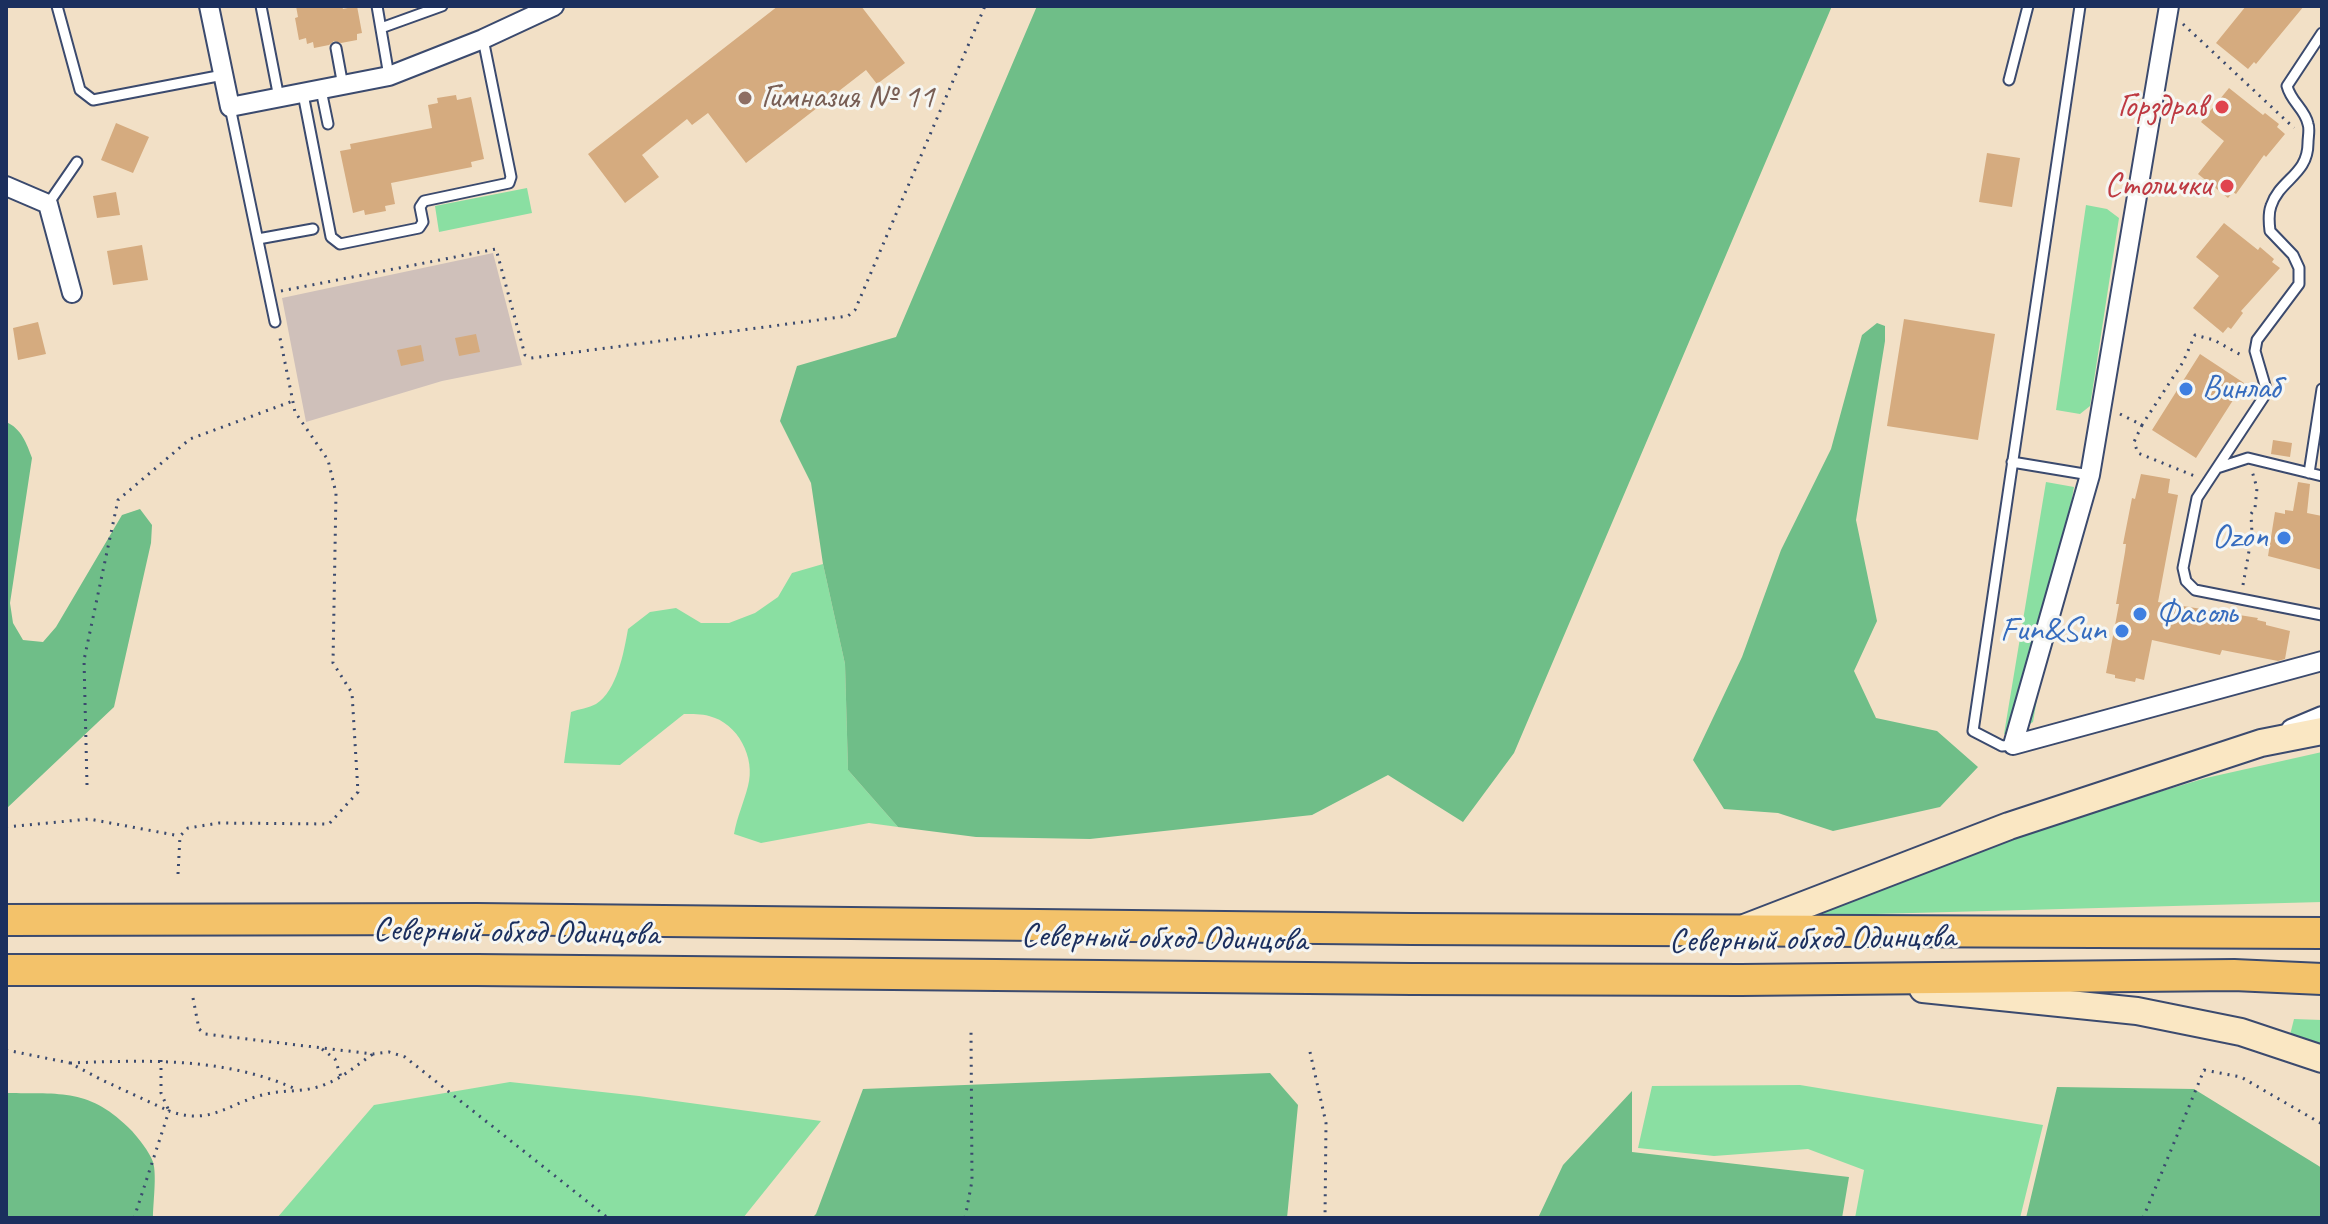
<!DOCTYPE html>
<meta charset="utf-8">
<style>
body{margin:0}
#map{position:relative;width:2328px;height:1224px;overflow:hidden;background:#f2e0c6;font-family:Caveat,sans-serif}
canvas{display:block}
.frame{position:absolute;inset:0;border:8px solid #1b2f5e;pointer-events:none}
</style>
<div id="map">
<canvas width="2328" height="1224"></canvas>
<div class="frame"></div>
</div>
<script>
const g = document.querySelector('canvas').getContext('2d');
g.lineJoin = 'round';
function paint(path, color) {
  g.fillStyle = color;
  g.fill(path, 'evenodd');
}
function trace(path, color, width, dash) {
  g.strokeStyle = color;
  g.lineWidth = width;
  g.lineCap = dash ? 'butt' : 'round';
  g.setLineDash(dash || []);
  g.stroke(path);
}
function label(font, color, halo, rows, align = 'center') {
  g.font = font + ' Caveat,sans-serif';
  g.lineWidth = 6;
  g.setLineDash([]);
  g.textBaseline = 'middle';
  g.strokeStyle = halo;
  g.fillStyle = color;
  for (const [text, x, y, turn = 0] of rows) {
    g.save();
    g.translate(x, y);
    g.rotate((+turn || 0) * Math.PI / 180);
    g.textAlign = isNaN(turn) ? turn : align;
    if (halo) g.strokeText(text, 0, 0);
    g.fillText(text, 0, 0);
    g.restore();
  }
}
const industrial = new Path2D(`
 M493,253l29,112 -80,16 -136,41 -24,-124z`);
const green = new Path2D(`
 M527,188l5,25 -93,19 -4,-26z
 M2086,205l21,4 12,9 -29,188 -10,8 -24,-4z
 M2046,482l28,5 -41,235 -18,11 -11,1z
 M823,564l22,100 3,106 50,57 -29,-4 -108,20 -27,-9c3,-17 10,-32 14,-48 8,-28 -10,-63 -39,-70 -7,-2 -17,-2 -25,-2l-64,51 -56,-2 7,-51c8,-3 18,-4 25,-8 21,-13 28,-52 32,-75l22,-17 26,-4 25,15h28l26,-10 23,-16 14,-24z
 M2322,752v150l-521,14 287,-103 118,-35z
 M2294,1019l28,1v27l-32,-12z
 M510,1082l129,14 182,25 -78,97h-466l97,-113z
 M1800,1085l243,40 -23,93h-165l9,-48 -56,-21 -94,7 -76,-8 14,-62z`);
const forest = new Path2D(`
 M1037,6h795l-318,747 -51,69 -75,-47 -76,40 -222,24 -114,-2 -78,-10 -50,-57 -3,-106 -22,-100 -12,-81 -31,-62 17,-55 99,-29z
 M1877,323l8,3v15l-29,179 21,101 -23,50 22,47 61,13 41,36 -38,40 -107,24 -55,-18 -54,-4 -31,-49 49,-103 39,-107 50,-101 31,-114z
 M6,422c15,6 21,22 26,36l-22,145 3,20 10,17 20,2 13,-15 66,-112 18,-6 12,16 -1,18 -37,164 -108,102z
 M1270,1073l28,32 -11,113h-475l4,-4 47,-125z
 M2057,1087l137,2 128,79v50h-296z
 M1632,1091v61l217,25 -7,41h-304l25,-53z
 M6,1093c55,1 84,-5 126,38 7,8 17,20 21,31 4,13 0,41 0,56h-147z`);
const building = new Path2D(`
 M296,6h46l1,3 14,-3 5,27 -5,1v6l-16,3 -7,-2 -5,4 -15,3 -1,-6 -6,2 -1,-6 -7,2 -4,-22 3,-1z
 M778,6h83l44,57 -28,21 -11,-14 -120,93 -38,-50 -16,12 -5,-6 -45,36 17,22 -34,26 -37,-49z
 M2246,6h58l-48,58 -2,-2 -6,7 -32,-26z
 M2229,88l34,27 2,-2 14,11 -2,3 8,7 -19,23 -2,-2 -28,39 -3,-2 -5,6 -30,-24 26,-33 -23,-19z
 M456,95l1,5 14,-3 13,62 -13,3 1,5 -81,16 4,21 -10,2 1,5 -21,4 -1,-5 -11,3 -13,-62 11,-2 -1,-5 82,-16 -4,-23 10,-2 -1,-5z
 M116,123l33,14 -16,36 -32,-13z
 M1987,153l33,5 -8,49 -33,-5z
 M116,192l4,23 -23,3 -4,-22z
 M2224,223l34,27 2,-3 14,12 -2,3 8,6 -39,43 2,2 -12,16 -3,-2 -5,6 -30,-25 26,-32 -23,-19z
 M142,245l6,35 -35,5 -6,-34z
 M1904,319l91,15 -17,106 -91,-14z
 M38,322l8,32 -28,6 -5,-32z
 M476,334l4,18 -21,4 -4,-18z
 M421,345l3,16 -23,5 -4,-16z
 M2200,354l44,29 -48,75 -44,-28z
 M2273,440l19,3 -2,14 -19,-3z
 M2141,474l29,5 -2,14 10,2 -20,107 100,16 -1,2 9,2v3l24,6 -5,28 -7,2 -56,-11 -2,5 -68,-15 -8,40 -8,-2 -1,4 -20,-4v-3l-9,-2 13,-69h-3l9,-52 1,-8h-3l9,-46 3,1z
 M2298,482l12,2 -3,29 15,3v54l-54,-14 7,-44 10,2v-4l8,1z`);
const path = new Path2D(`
 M2183,24l111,104
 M281,291l215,-42 29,106 6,3 317,-42 7,-6 130,-304
 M2120,414l22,11 41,-63 12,-27 19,5 27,15
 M2142,425l-8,17 4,11 59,24
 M2243,585l9,-51 -1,-20 4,-6 2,-20 -5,-17
 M87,785l-3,-125 34,-160 72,-61 103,-38
 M6,827l83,-8 91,17
 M178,874l2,-38 8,-8 31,-5 110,1 29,-32 -6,-99 -19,-30 3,-170 -8,-33 -33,-48 -16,-79
 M193,998l6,31 6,5 168,20 16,-2 16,5 203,161
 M322,1049l13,10 6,18
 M6,1050l64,13 32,17 67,31
 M1310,1052l16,71 -1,95
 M161,1060v33l8,18
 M70,1063c77,-3 156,-6 228,27
 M134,1218l35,-107c45,16 62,-11 102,-18 18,-3 37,-1 55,-9 18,-7 32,-20 47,-30
 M965,1218l7,-37 -1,-151
 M2143,1218l61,-148 37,7 81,47`);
const service = new Path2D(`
 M57,6l23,84 13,10 130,-25
 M261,6l18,92
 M377,6l12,70
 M381,28l61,-22
 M2322,33l-35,53c4,16 18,23 21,38 2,5 0,13 0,19 0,32 -28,36 -37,63 -3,8 -2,17 -1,25l23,24 6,13v16l-42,56 -2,11 12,41 -70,106 -14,70 3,13 9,9 127,25
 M336,48l7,38
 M2009,80l19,-74
 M321,90l7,34
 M303,94l28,143 9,7 79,-16 4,-6 -3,-15 4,-6 85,-18 2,-6 -28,-138
 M230,107l45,215
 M48,204l29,-42
 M258,239l55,-10
 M2012,462l78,13
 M2217,468l31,-10 74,18
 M2309,473l13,-84
 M2013,745l-11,1 -29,-15 107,-725`);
const minor = new Path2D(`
 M209,6l21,101 159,-31 94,-37 71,-33
 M6,186l42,18 24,89
 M2291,729l31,-13
 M2013,745l77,-270 79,-469
 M2013,745l309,-84`);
const secondary = new Path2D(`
 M1747,927l262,-101 252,-83 61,-12
 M1923,989l214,22 104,21 81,27`);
const trunk = new Path2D(`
 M6,920l471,-1 935,10 910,4
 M6,970h471l935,9 329,1 493,-5 88,4`);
const markers = [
 [745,98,8,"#8d6e63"],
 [2222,107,8,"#e0444e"],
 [2227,186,8,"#e0444e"],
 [2186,389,8,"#3f7fe0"],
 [2284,538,8,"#3f7fe0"],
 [2140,614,8,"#3f7fe0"],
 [2122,631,8,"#3f7fe0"]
];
const educationNames = [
 ["Гимназия № 11",761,98]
];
const healthNames = [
 ["Горздрав",2206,107],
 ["Столички",2211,186]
];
const shopNames = [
 ["Винлаб",2202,389],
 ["Ozon",2268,538,"right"],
 ["Фасоль",2156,614],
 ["Fun&Sun",2106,631,"right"]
];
const streetNames = [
 ["Северный обход Одинцова",516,933,1],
 ["Северный обход Одинцова",1164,939,1],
 ["Северный обход Одинцова",1812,940,-1]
];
paint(industrial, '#cfc0ba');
paint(green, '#8adfa2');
paint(forest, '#6fbe88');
paint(building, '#d5ab7f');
trace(service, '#3b4a6e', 13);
trace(minor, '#3b4a6e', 22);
trace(secondary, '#3b4a6e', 30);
trace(trunk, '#3b4a6e', 34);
trace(path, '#3b4a6e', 3, [2, 6]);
trace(service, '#fff', 9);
trace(minor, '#fff', 18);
trace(secondary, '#fae7c3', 26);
trace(trunk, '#f3c26a', 30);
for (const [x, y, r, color] of markers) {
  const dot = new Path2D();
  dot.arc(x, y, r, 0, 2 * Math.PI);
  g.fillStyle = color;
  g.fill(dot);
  trace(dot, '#f6f6f2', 3);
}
label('34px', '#785e54', '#f6f6f2', educationNames, 'left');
label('34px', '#be3a42', '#f6f6f2', healthNames, 'right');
label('34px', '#366cbe', '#f6f6f2', shopNames, 'left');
label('34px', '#1b2f5e', '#f6f6f2', streetNames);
</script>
